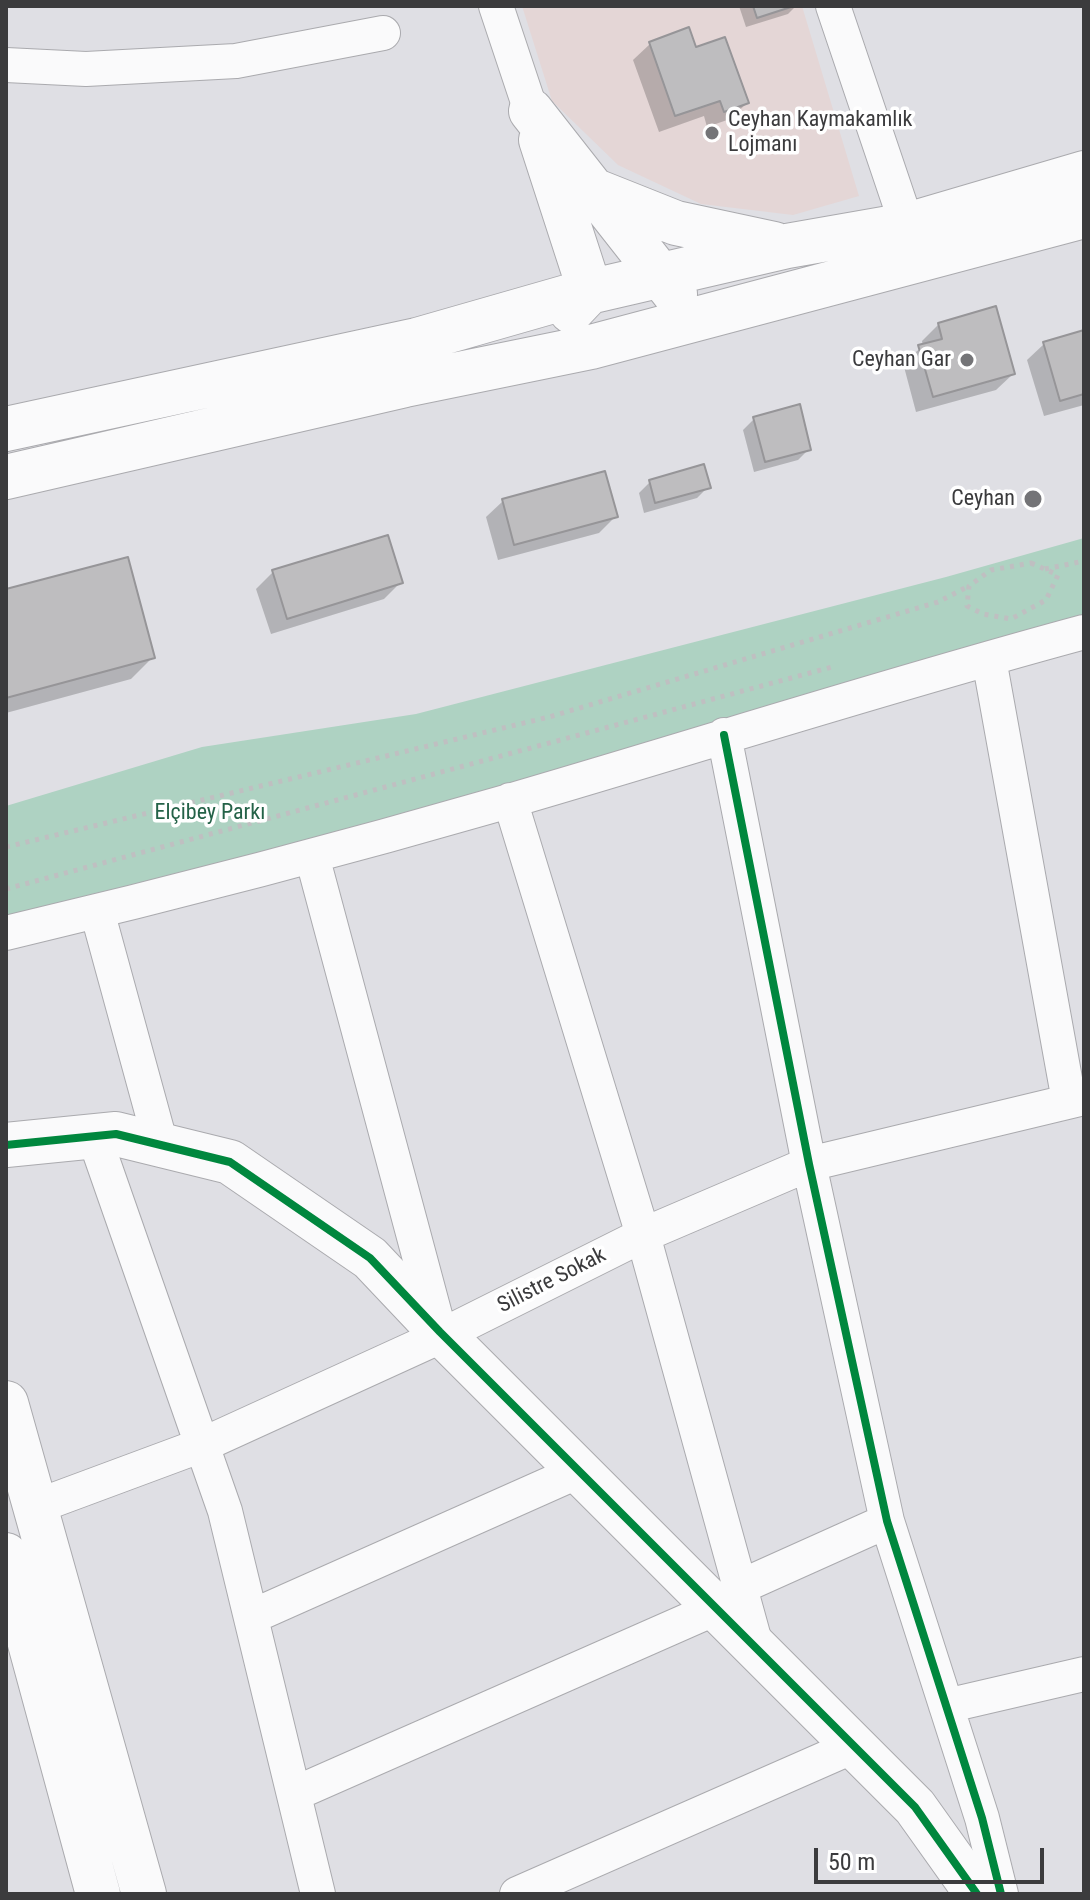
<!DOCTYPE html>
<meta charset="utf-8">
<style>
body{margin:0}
#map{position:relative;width:1090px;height:1900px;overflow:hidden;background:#dfdfe4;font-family:"Roboto Condensed",sans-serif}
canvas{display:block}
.frame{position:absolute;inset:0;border:8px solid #3b3b3d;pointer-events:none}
.scale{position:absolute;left:814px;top:1848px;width:230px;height:36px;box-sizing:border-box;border:4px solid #3b3b3d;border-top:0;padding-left:10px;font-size:24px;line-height:28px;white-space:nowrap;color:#3b3b3d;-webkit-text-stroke:6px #fff;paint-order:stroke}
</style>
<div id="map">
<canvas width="1090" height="1900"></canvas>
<div class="frame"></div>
<div class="scale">50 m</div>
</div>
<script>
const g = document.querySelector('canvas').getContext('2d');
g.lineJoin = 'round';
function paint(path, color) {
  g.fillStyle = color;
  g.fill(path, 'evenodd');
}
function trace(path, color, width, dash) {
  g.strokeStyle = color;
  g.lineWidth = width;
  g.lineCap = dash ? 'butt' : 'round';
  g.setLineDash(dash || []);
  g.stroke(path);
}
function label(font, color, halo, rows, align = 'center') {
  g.font = font + ' "Roboto Condensed",sans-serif';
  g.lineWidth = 7;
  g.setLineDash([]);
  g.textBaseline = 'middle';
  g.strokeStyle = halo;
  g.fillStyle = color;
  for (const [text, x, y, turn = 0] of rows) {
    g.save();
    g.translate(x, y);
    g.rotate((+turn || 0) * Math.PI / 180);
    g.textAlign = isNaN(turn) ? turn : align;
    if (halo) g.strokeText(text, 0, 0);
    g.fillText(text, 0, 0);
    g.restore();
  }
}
const commercial = new Path2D(`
 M522,6h280l57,190 -66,19 -92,-11 -83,-39 -66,-64z`);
const green = new Path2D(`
 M1084,538v95l-1078,300v-127l196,-59 214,-33 530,-137z`);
const shadow = new Path2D(`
 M739,6h57l-8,8 -42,13z
 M650,44l97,59 -17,16 -23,8 -3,-11 -45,16 -26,-72z
 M939,324l74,50 -17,16 -80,22 -13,-49 20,-17 -1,-5z
 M1084,332v73l-40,11 -17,-56 17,-16z
 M754,419l55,30 -11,11 -44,12 -11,-42z
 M650,482l58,5 -11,11 -53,15 -5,-20z
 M503,501l113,15 -17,17 -101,27 -12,-43z
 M273,572l127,11 -16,16 -113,35 -15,-45z
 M6,591l147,66 -22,22 -125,34z`);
const building = new Path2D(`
 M753,6h41l-37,12z
 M689,27l7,20 29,-10 24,66 -25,9 -4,-11 -45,15 -26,-74z
 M996,306l19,68 -82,23 -15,-52 24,-6 -4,-16z
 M1084,330v64l-24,7 -17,-59z
 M800,404l11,46 -46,12 -12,-45z
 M704,464l7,24 -56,15 -6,-23z
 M605,471l13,46 -104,28 -12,-46z
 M388,535l15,48 -116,36 -15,-49z
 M128,557l27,101 -149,40v-109z`);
const path = new Path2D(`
 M1031,563l27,12 -12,25 -35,19 -28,-5 -16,-8 2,-20 22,-16z
 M1045,569l39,-8
 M6,847l543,-130 389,-115 31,-16
 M6,889l826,-222`);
const street = new Path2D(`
 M496,6l35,105
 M833,6l74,219
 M6,65l80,4 150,-8 147,-28
 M989,659l80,442
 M724,735l85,429 78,357 95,297 19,76
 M510,800l133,435 114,414
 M312,856l127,474
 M97,911l64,234
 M6,933c169,-40 337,-84 503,-132 192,-56 382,-117 575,-169
 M94,1136l131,375 93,383
 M35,1507l167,-62 241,-110 200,-100 166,-71 275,-66
 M251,1617l328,-146
 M946,1706l138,-32
 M294,1794l422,-186 24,-21 147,-66
 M517,1894l337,-148`);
const secondary = new Path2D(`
 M531,111l62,79 83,33 98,21
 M541,140l49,151 -19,20
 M594,191l81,103
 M6,429l411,-89 150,-43 220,-51 120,-21 177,-52
 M6,477l399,-92 186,-38 493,-131
 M6,1145l110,-11 114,28 140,96 70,74 475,475 62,87
 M6,1403l138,491
 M6,1555l92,339`);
const cycleway = new Path2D(`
 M724,735l85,429 78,357 95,297 19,76
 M6,1145l110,-11 114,28 140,96 70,74 475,475 62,87`);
const markers = [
 [712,133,8,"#747477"],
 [967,360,8,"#747477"],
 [1033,499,10,"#747477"]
];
const poiNames = [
 ["Ceyhan Kaymakamlık",728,120,"left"],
 ["Lojmanı",728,145,"left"],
 ["Ceyhan Gar",951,360],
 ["Ceyhan",1015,499]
];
const parkNames = [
 ["Elçibey Parkı",210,813]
];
const streetNames = [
 ["Silistre Sokak",552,1281,-27]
];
paint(commercial, '#e4d6d6');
paint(green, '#aed2c2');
paint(shadow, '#0003');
paint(building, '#bebdbf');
trace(building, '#969598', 2);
trace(street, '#aaaaae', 36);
trace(secondary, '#aaaaae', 46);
trace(path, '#bfbfc1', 5, [4, 6]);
trace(street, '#fafafb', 34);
trace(secondary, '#fafafb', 44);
trace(cycleway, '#00873e', 8);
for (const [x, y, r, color] of markers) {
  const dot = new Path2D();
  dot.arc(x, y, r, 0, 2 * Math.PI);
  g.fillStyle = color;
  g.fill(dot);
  trace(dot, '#fff', 3);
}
label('22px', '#3b3b3d', '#fff', poiNames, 'right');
label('22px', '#246248', '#fff', parkNames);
label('22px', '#3b3b3d', '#fff', streetNames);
</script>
